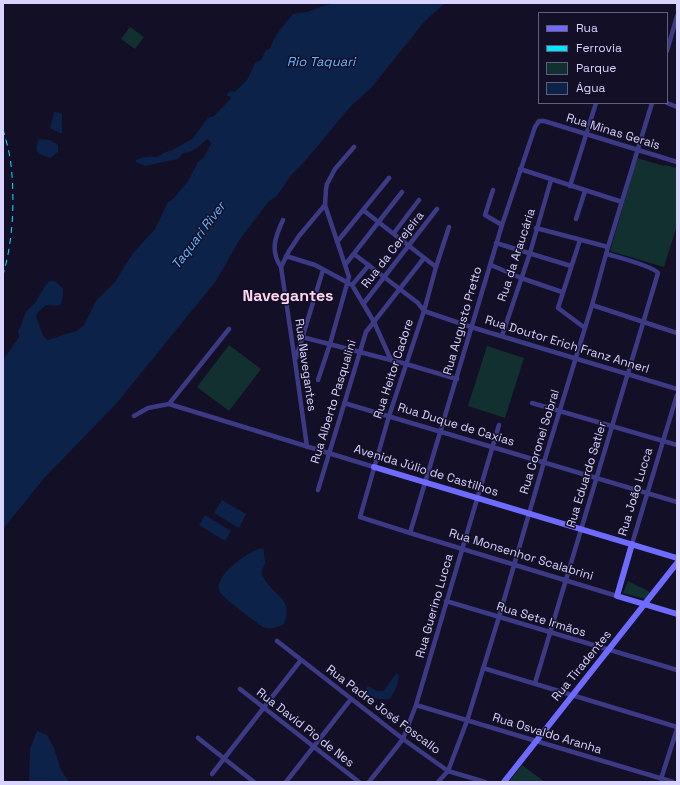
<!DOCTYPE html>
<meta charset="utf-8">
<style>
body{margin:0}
#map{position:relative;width:680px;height:785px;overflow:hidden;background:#130f26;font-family:"Space Grotesk",sans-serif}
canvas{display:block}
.frame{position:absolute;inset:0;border:4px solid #d9d4ff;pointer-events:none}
.legend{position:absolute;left:538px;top:12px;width:130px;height:92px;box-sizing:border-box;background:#130f26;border:1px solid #625e7d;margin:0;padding:5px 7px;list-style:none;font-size:12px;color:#d9d4ff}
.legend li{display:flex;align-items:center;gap:8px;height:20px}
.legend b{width:20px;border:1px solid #625e7d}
</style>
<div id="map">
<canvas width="680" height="785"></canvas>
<div class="frame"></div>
<ul class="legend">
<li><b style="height:5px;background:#6f6bff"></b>Rua</li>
<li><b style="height:5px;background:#00e5ff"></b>Ferrovia</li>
<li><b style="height:11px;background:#12302f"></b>Parque</li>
<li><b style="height:11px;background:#0c2248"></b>Água</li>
</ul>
</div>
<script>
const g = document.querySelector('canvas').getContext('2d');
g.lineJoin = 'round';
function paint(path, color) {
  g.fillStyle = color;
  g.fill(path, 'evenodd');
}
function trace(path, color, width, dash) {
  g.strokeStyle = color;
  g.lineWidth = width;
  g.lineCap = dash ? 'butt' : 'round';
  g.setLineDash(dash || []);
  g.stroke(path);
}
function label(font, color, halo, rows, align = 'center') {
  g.font = font + ' "Space Grotesk",sans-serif';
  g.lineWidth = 3;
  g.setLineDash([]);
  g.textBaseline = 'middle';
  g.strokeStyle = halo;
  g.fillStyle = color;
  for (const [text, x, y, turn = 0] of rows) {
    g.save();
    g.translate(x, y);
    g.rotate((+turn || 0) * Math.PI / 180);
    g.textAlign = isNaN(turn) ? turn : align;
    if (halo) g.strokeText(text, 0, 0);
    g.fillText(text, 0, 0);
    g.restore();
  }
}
const green = new Path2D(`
 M130,27l14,10 -9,12 -14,-10z
 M637,158l27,8 1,-1 12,3v57l-13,42 -54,-16z
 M229,345l32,24 -32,42 -32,-24z
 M487,346l37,12 -19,60 -37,-12z
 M628,581l22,11 -5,7 -22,-6z
 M522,765l23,17h-36z`);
const water = new Path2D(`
 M331,3h114l-20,18 -54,67 -21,19 -45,54 -13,13 -16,23 -7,4 -29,38 -24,42 -100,123 -71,73 -42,52v-169l16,-23 -1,-7c6,-6 4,-14 9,-19 3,-4 8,-7 10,-12 4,-6 7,-12 12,-18h6l8,8c0,4 0,13 -3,16 -2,1 -11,0 -14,0l-8,7 -2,4 7,20 5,4 28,-9 8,-6 12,-24 19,-19 18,-29 22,-24 13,-27 6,-4 14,-17 10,-19 6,-5 7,-13 -1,-3 -3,-2c-6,6 -14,14 -24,14l-5,6 -24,5 -9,2 -9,-4v-2c3,-1 7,-3 10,-3 7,-1 12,2 17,-4l9,-3 20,-11 16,-21 6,-2 17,-18 -1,-2h-3v-2l4,-3 4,1 12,-12 8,-17 6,-3 5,-10 4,-1c4,-14 14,-24 23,-35l14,-2 19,-7h3z
 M55,112l7,2v19h-2l-10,-5 4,-15z
 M39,139l11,1 8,5v7l-8,6c-12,-4 -17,-5 -11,-19z
 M222,500l24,14 -7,14 -25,-15z
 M205,515l26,16 -6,10 -26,-16z
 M261,548l3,2c0,4 1,9 1,13 -1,4 -4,7 -3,12 1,3 2,2 3,5 12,18 28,19 19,44 -6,3 -14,6 -21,3 -5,-3 -41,-30 -43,-35 -8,-16 28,-40 41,-44z
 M396,674h2c3,8 -4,16 -7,24 -12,3 -18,0 -28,-6l5,-6 9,5h6z
 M37,731l10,4 7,13 7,22 8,12h-40l1,-33z`);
const street = new Path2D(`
 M667,51l10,-35
 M667,103l10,4
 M520,169l102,33
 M570,186l26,-83
 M493,190l-8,25 17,10
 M363,210l73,57
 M576,219l9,-28
 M449,227l-13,40 -12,44 -35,105 -29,101 50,16 207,63
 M536,228l72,19
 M394,233l25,-33
 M580,240l-22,68 27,20
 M337,242l52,-64
 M496,243l75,23
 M354,254l64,49 6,8 47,16 206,62
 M286,256l29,9 37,20 22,37 17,38
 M345,265l57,-73
 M491,265l30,13 41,14
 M281,267c-11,-16 -6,-30 2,-47
 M352,285l17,-20
 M364,303l73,-94
 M592,305l85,28
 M502,336l28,-83 21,-73
 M302,337l104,27 51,15
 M296,358l27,-88
 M318,380l12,-36 19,-67 -24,-72 1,-16 1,-5 8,-15 19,-22
 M344,403l333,99
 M532,403l145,42
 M169,404l60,-75
 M134,416l14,-8 21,-4 205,63
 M307,447l-12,-86 -14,-94 8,-16 10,-15 26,-31
 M318,490l48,-158 58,-74
 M410,533l92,-308 33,-98 4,-6h5l133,41
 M632,544l45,-149
 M446,601l231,69
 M277,641l126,98 45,32 37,11
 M483,668l194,59
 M535,683l123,-410c-5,-7 -41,-16 -51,-19
 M240,689l119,93
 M416,705l257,77
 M198,738l56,44
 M212,774l89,-114
 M661,779l16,-50
 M286,782l65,-83
 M369,782l34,-43 13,-34 83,-280
 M438,782l10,-11 19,-50 32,-104 45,-155 48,-157 16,-58 44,-144`);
const secondary = new Path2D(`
 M374,467l303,91
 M632,544l-15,52 60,18
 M504,782l173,-219`);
const rail = new Path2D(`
 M3,129c3,12 7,24 8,36 4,36 2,76 -8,110`);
const streetNames = [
 ["Rua Minas Gerais",613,132,17],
 ["Rua da Cerejeira",393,250,-52],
 ["Rua da Araucária",517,255,-72],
 ["Rua Augusto Pretto",463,321,-74],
 ["Rua Doutor Erich Franz Annerl",567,345,17],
 ["Rua Navegantes",305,365,82],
 ["Rua Heitor Cadore",394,369,-72],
 ["Rua Alberto Pasqualini",334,402,-73],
 ["Rua Duque de Caxias",456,425,17],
 ["Rua Coronel Sobral",540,442,-73],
 ["Avenida Júlio de Castilhos",426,471,17],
 ["Rua Eduardo Satler",587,475,-73],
 ["Rua João Lucca",636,492,-73],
 ["Rua Monsenhor Scalabrini",521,555,17],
 ["Rua Guerino Lucca",435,606,-74],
 ["Rua Sete Irmãos",541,620,17],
 ["Rua Tiradentes",582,666,-51],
 ["Rua Padre José Foscallo",383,710,37],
 ["Rua David Pio de Nes",305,728,38],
 ["Rua Osvaldo Aranha",547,734,17]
];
const waterNames = [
 ["Rio Taquari",321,62],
 ["Taquari River",199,236,-53]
];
const districtNames = [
 ["Navegantes",288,297]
];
paint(green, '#12302f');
paint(water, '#0c2248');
trace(street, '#3d3a85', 4.5);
trace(secondary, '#6f6bff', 6);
trace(rail, '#00e5ff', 1, [6, 5]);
label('12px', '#d9d4ff', '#130f26', streetNames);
label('italic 13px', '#62b6ff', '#130f26', waterNames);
label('bold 16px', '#ffd6f0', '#130f26', districtNames);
</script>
